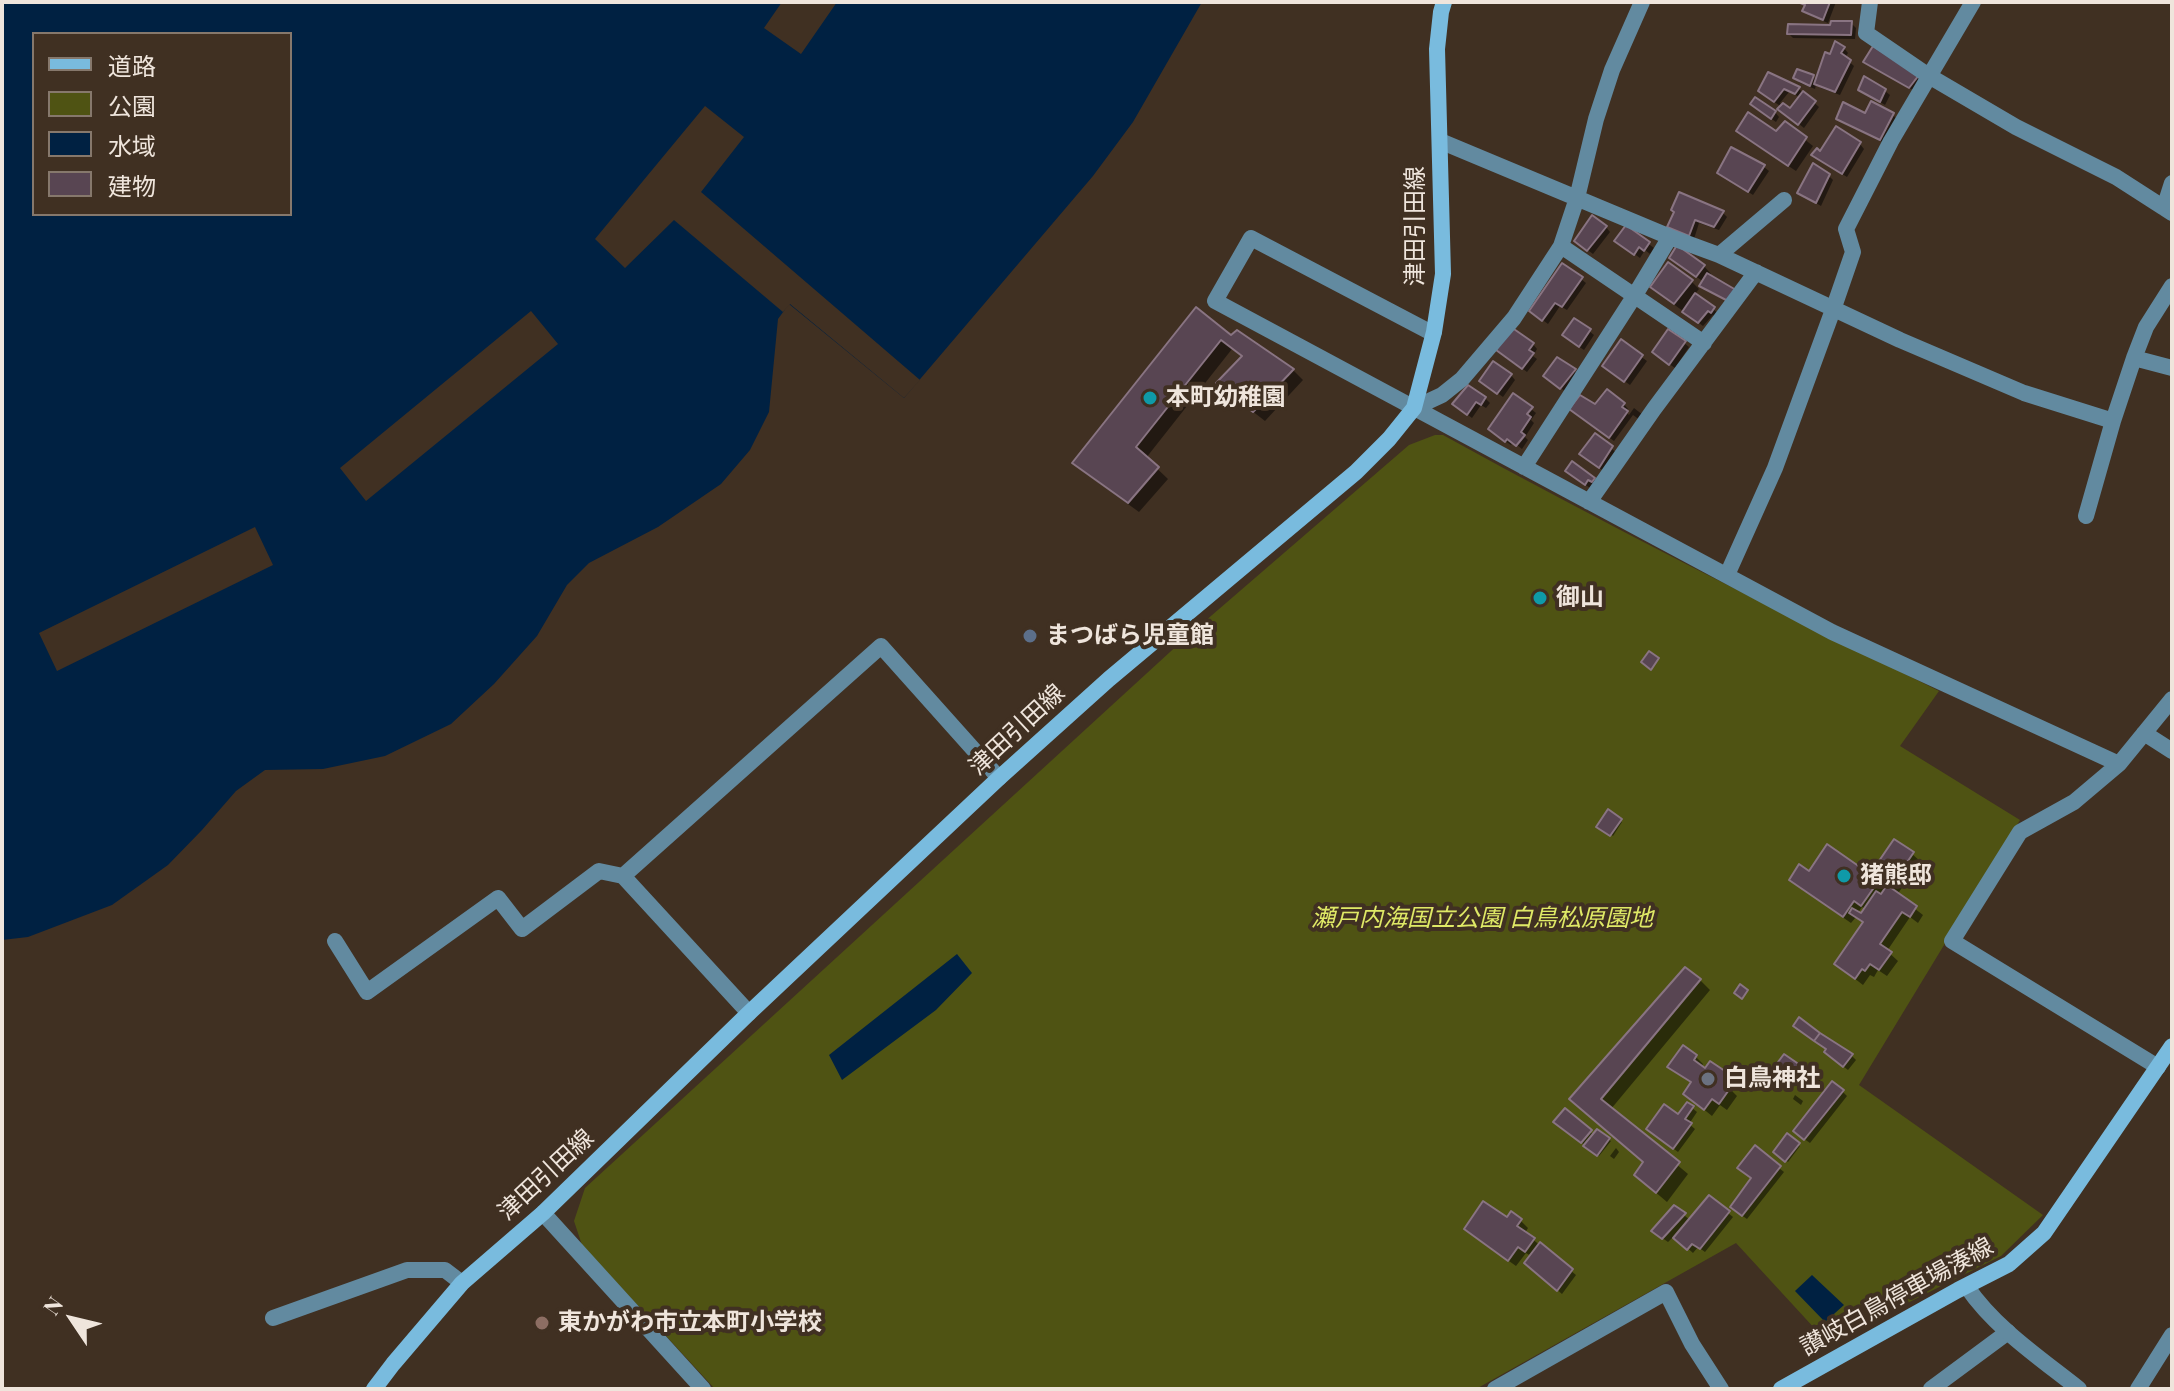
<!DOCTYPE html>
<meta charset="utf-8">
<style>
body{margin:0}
#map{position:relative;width:2174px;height:1391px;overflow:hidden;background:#403022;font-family:"Playfair Display","Noto Sans JP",serif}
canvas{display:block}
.frame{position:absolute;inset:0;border:4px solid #efe5dc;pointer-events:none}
.legend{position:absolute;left:32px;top:32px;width:260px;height:184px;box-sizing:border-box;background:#403022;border:2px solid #86786c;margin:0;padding:10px 14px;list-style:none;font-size:24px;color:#efe5dc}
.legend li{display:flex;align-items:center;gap:16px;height:40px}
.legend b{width:40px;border:2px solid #86786c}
.north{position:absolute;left:32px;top:1279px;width:80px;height:80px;-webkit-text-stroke:6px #403022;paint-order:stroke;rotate:305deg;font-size:22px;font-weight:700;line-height:32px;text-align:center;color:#efe5dc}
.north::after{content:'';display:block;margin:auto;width:28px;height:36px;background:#efe5dc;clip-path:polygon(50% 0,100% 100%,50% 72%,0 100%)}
</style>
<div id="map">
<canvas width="2174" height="1391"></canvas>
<div class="frame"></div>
<ul class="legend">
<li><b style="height:10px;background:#79bbde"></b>道路</li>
<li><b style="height:22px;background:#4f5313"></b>公園</li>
<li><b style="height:22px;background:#002142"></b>水域</li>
<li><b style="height:22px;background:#584552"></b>建物</li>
</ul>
<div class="north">N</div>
</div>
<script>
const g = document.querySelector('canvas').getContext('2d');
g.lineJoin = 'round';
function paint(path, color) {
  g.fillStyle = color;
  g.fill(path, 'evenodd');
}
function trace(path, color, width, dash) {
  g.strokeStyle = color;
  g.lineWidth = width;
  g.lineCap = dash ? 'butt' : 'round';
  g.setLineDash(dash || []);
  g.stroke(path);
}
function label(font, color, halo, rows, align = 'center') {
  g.font = font + ' "Playfair Display","Noto Sans JP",serif';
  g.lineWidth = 8;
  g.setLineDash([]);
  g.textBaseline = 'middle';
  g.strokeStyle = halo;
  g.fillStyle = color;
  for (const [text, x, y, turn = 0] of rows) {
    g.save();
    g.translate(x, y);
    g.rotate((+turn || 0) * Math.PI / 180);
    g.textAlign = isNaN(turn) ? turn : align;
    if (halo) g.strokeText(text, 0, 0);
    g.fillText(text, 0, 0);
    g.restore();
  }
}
const green = new Path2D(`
 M1435,435h8c163,90 329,173 496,256l-39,55 120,74 -161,265 184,130 -42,41 -173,87 -92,-100 -260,146h-761l-133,-144 -8,-24 11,-33 597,-547 227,-196z`);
const water = new Path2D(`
 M2,2h1200l-69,120 -40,54 -189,222 -115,-94 -11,15 -9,93 -19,38 -29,34 -63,43 -69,36 -22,22 -30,51 -43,48 -43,40 -66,32 -62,13 -58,1 -29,21 -34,39 -34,35 -56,40 -84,32 -26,3zM34,34h256v180h-256z
 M957,954l15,19 -36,37 -94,70 -13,-25z
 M1812,1275l32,30 -19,17 -30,-31z`);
const pier = new Path2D(`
 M782,2h55l-36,52 -37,-26z
 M705,106l39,31 -43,55 219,188 -16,18 -114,-94 -7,8 -109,-92 -49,48 -30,-29z
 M531,311l27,33 -192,157 -26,-33z
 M255,527l18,38 -216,106 -18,-38z`);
const shadow = new Path2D(`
 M1801,2h35l-8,21 -19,-8 -4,-4 1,-4z
 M1851,23l5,5 -1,11 -62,-1 -4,-4z
 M1844,48l4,5 -3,5 9,8 -14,29 -19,-7 -5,-4 -1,5 -15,-6 -5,-5 18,-1 4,4 14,-25z
 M1874,49l48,32 -7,10 -45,-25 -5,-4z
 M1769,75l30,14 20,18 -15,21 -19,-15 -3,-6 -17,-11zM1789,92l11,5 -10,14 -10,-8z
 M1860,90l25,1 5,4 -5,10z
 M1757,109l18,3 4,5 -3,5z
 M1892,114l5,5 -12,24 -42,-20 -5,-4z
 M1785,124l28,22 -17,25 -50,-33 -8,-7 39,3z
 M1860,144l4,5 -17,28 -29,-18 3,-5z
 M1732,150l32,17 5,4 -16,24 -33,-22z
 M1829,176l4,4 -12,26 -22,-13z
 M1680,195l43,18 4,4 -8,13 -20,-7 -5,16 -20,-8 -4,-4z
 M1606,227l4,5 -17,22 -12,-9z
 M1626,227l28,21 -4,6 -5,-4 -5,8 -18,-13z
 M1668,265l24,17 7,7 -5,6 24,18 -2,4 -3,-2 -10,11 -43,-32z
 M1679,265l25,1 7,8 -2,3 24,27 -27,-14 -4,-4 2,-4z
 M1581,279l5,4 -19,27 -7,-4 -12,18 -12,-9z
 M1196,310l35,28 6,-6 56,38 10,10 -38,41 -36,-28 14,-36 -11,-8 -86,109 22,21 -29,33 -54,-39 -10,-10z
 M1589,331l5,4 -10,15 -15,-10z
 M1621,342l26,19 -17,24 -21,-15z
 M1684,343l5,4 -14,21 -16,-11z
 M1533,344l4,5 -4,7 4,3 -10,13 -24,-18z
 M1557,359l22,16 -13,17 -16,-12z
 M1511,375l4,5 -12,17 -17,-12z
 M1485,398l5,5 -4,5 -5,-3 -9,13 -12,-9z
 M1624,404l4,5 -2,3 3,3 5,-7 9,7 1,8 -11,-8 -19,26 -38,-27 19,-7z
 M1531,409l5,4 -5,7 3,3 -9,14 3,3 -6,9 -9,-7 -2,3 -16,-11z
 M1595,436l22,17 -13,18 -18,-12z
 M1573,463l21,16 5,5 -9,4 -18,-13z
 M1609,812l13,10 -9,14 -14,-10z
 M1912,854l8,7 -23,34 26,20 -5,8 -8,-6 -23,34 11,10 -11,15 -9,-6 -4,7 -4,-2 -7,10 -27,-21 28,-40 -8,-7 -5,6 -52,-36 10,-14 61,3zM1862,907l4,2 -5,7 -4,-2z
 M1700,980l10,10 -99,119 77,65 -21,28 -20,-17 -2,-22 -63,-54z
 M1828,1050l24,6 4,4 -8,10 -17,-13z
 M1696,1057l7,7 -2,3 29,10 7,7 -5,7 5,5 -10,14 -7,-5 -8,11 -27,-22 8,-10 -23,-18z
 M1815,1076l8,7 -3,4 -8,-6z
 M1842,1091l5,5 -37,47 -10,-7z
 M1795,1095l8,6 -2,4 -8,-6z
 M1692,1108l5,4 -8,12 6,5 -17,23 -25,-19z
 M1560,1126l30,6 4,3 3,-3 14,9 -12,15z
 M1788,1136l12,10 -12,16 -13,-10z
 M1616,1148l3,4 -5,7 -4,-3z
 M1779,1168l5,4 -37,47 -10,-7z
 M1675,1208l15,12 38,-7 5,4 -28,35 -7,-5 -5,6 -19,-17 -6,6 -10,-7z
 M1507,1220l14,1 7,7 -3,5 51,42 -14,19 -31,-27v-11l-5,-3 -10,13 -42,-30z`);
const building = new Path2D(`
 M1798,2h32l-7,18 -21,-9 3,-6z
 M1831,21h21l-1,14 -64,-1 1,-10 42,1z
 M1835,41l10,6 -4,6 10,7 -16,32 -21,-8 11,-32 5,2z
 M1873,46l46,29 -10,13 -46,-26z
 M1797,69l17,6 -4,11 -17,-8z
 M1768,72l32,15 -5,7 -11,-5 -10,13 -16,-11z
 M1864,76l22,13 -6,13 -22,-12z
 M1803,91l13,10 -18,24 -21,-16 6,-6 7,5z
 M1755,97l21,14 -5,8 -21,-15z
 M1871,101l23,12 -14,27 -44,-21 7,-17 22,11z
 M1748,112l28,19 9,-10 22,16 -19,29 -52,-35z
 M1836,126l25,16 -19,32 -31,-19 6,-7 3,3z
 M1731,147l34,18 -17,27 -31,-19z
 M1813,163l17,11 -14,29 -19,-10z
 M1679,192l45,19 -10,16 -19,-7 -6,16 -22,-9 7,-15 -3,-2z
 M1592,215l15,11 -20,25 -13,-10z
 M1626,225l24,17 -6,9 -5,-4 -5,8 -20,-14z
 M1677,245l28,20 -9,12 -27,-19z
 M1668,262l25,18 -19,24 -24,-17z
 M1562,263l21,14 -21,30 -7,-4 -13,18 -13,-10z
 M1707,273l29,17 -8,11 -29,-15z
 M1695,293l20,14 -4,6 -3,-2 -10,12 -16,-11z
 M1196,307l35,28 6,-5 57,39 -41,43 -37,-29 26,-27 -21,-16 -85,107 23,20 -31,36 -56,-40z
 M1574,318l17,11 -12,18 -17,-12z
 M1511,327l23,16 -5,7 5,3 -12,16 -26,-19z
 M1668,329l18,12 -17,24 -17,-13z
 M1621,339l22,16 -19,27 -22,-16z
 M1557,357l19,12 -16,20 -17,-13z
 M1493,361l19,13 -15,20 -18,-13z
 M1468,385l18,12 -5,8 -5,-3 -9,13 -15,-11z
 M1607,389l18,14 -3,4 6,4 -19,27 -40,-29 11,-14 15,9z
 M1513,393l20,14 -6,7 4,3 -10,15 4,3 -9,11 -9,-7 -2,3 -17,-13z
 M1595,433l18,13 -14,22 -20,-14z
 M1572,461l23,17 -3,4 -4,-2 -3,5 -20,-14z
 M1649,651l10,7 -8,12 -10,-8z
 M1608,809l14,10 -12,17 -14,-9z
 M1894,839l20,13 -23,34 -11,-7 -19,27 -7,-5 -11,16 -54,-37 10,-16 10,7 18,-27 43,30z
 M1887,885l30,21 -7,11 -8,-5 -22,32 12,8 -13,18 -9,-6 -5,7 -3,-2 -7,10 -21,-15 29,-42 -14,-9 3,-5 9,5 15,-22 5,3z
 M1685,967l16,12 -100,120 79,63 -24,31 -22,-18 9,-13 -74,-63z
 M1740,984l8,6 -6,9 -8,-6z
 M1799,1017l21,16 -6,8 -21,-15z
 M1820,1033l33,21 -10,13 -19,-15 2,-3 -12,-8z
 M1683,1045l14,10 -3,5 11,8 5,-7 21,14 -5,8 5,4 -12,17 -7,-5 -8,11 -21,-16 8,-12 -24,-15z
 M1784,1054l19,13 -9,13 -19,-14z
 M1832,1081l12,9 -40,50 -11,-9z
 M1687,1102l7,4 -9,13 7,4 -19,26 -27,-20 18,-25 14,10z
 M1565,1108l27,22 -11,13 -28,-21z
 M1597,1129l13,9 -13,18 -14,-10z
 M1787,1133l13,10 -15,19 -12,-10z
 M1755,1145l26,21 -39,50 -12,-9 21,-29 -14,-10z
 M1709,1195l21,16 -30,38 -8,-5 -5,6 -14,-12z
 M1483,1201l24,16 4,-6 11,8 -5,7 18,12 -10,14 -7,-5 -10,14 -44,-32z
 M1674,1205l12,8 -24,26 -11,-8z
 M1540,1242l33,27 -16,22 -33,-28z`);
const minor = new Path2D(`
 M1870,2l-4,31 63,43 87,51 100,50 56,36
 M1440,141l230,96 49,18 181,85 124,53 89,28
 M2164,208l8,-25
 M1561,246l143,97
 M1719,255l65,-55
 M1434,332l-6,-1 -177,-93 -36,63 617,331 287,132
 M2134,358l38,10
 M1414,408l28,-13 20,-16 52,-61 47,-72 16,-48 19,-79 16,-49 30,-68
 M1524,467l111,-172 35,-58
 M1589,502l65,-93 102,-137
 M2086,516l27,-95 21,-63 12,-31 26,-41
 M1727,575l48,-107 59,-161 19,-55 -7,-23 45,-88 82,-139
 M2144,733l28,18
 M335,941l32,51 131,-94 24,31 77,-58 24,5
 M749,1013l-126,-137 258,-230 118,132
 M2158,1067l-206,-126 68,-109 54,-30 45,-38 53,-65
 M543,1213l160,176
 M273,1318l134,-48h38l17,13
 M1495,1389l171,-97 26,52 29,45
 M1931,1389l77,-57
 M2138,1389l34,-54`);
const tertiary = new Path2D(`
 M1967,1287c28,41 73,71 112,102`);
const secondary = new Path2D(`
 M374,1389l19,-25 69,-81 81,-70 206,-200 250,-235 110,-99 247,-207 33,-33 25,-31 20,-76 9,-58 -6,-225 4,-37 3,-10
 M1781,1389l177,-99 51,-26 35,-31 128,-187`);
const markers = [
 [1150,398,8,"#0f9aa8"],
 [1540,598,8,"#0f9aa8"],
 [1030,636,8,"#5c6f8a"],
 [1844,876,8,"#0f9aa8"],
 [1708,1079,8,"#6b7280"],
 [542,1323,8,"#8d6e63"]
];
const streetNames = [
 ["津田引田線",1416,226,-90],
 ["津田引田線",1017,730,-43],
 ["津田引田線",546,1175,-43],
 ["讃岐白鳥停車場湊線",1897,1297,-29]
];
const poiNames = [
 ["本町幼稚園",1166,398],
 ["御山",1556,598],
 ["まつばら児童館",1046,636],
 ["猪熊邸",1860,876],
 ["白鳥神社",1724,1079],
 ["東かがわ市立本町小学校",558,1323]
];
const parkNames = [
 ["瀬戸内海国立公園 白鳥松原園地",1482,919]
];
paint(green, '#4f5313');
paint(water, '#002142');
paint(pier, '#403022');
paint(shadow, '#0007');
paint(building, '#584552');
trace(building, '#897482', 2);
trace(minor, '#628aa0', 16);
trace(tertiary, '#628aa0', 16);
trace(secondary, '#79bbde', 16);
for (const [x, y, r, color] of markers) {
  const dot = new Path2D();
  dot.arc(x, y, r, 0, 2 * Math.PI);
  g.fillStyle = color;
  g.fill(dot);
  trace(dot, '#403022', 3);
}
label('24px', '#efe5dc', '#403022', streetNames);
label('bold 24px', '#efe5dc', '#403022', poiNames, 'left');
label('italic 24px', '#dfe966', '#403022', parkNames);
</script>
